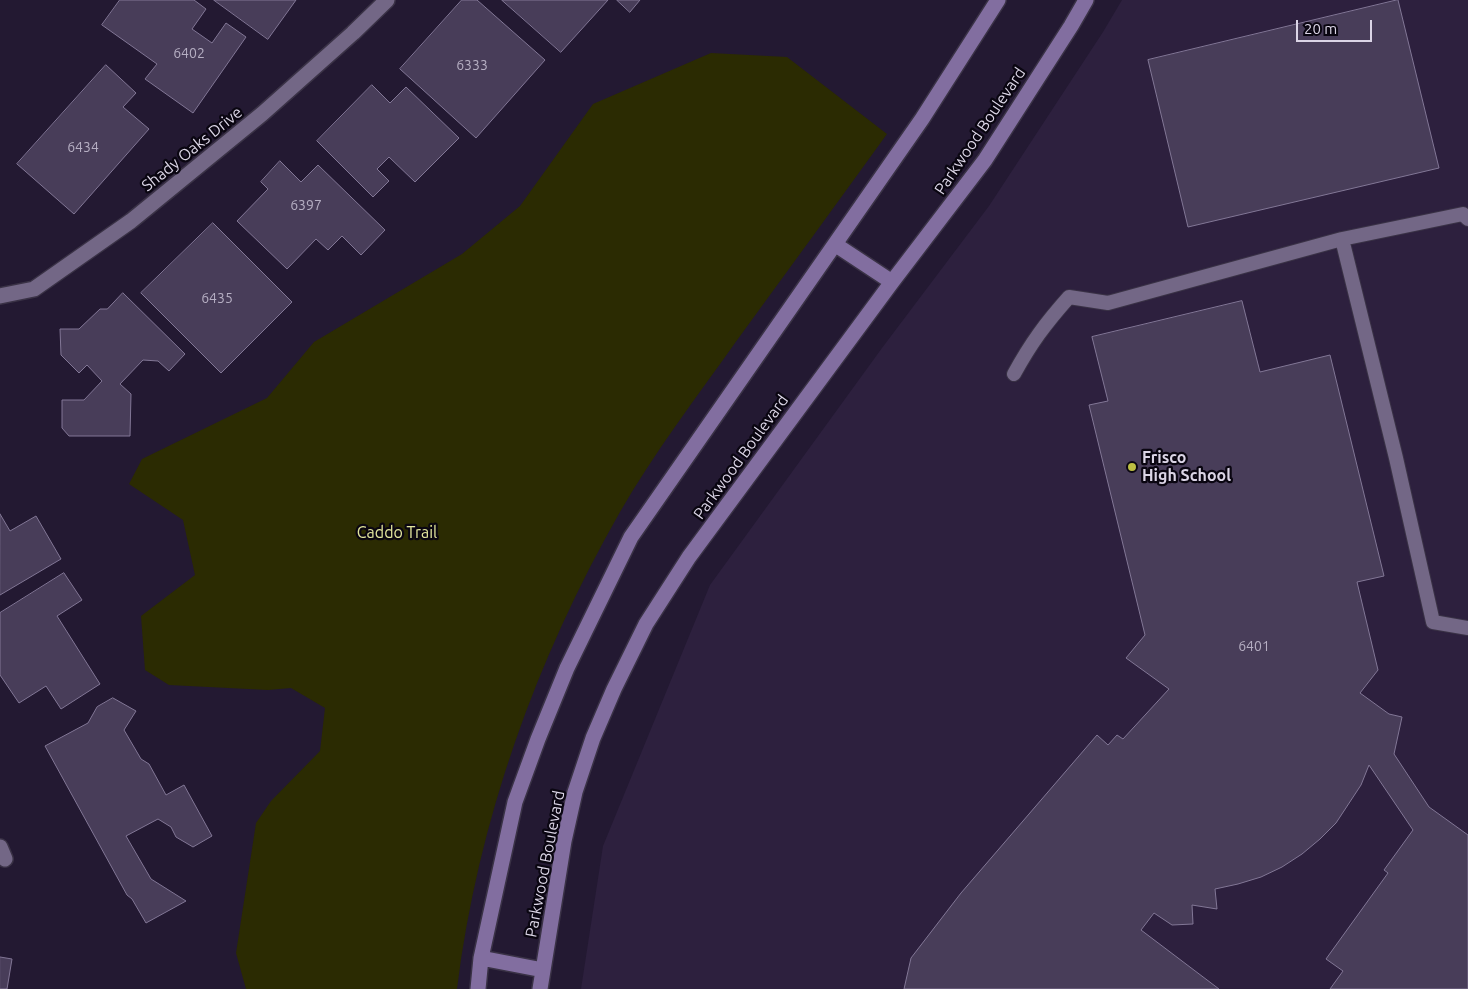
<!DOCTYPE html>
<style>
body{margin:0}
#map{position:relative;width:1468px;height:989px;overflow:hidden;background:#231932;font-family:Ubuntu,sans-serif}
canvas{display:block}
.scale{position:absolute;left:1296px;top:20px;width:76px;height:22px;box-sizing:border-box;border:2px solid #dbd5e6;border-top:0;padding-left:6px;font-size:15px;line-height:18px;white-space:nowrap;color:#dbd5e6;-webkit-text-stroke:4px #0a0611;paint-order:stroke}
</style>
<div id="map">
<canvas width="1468" height="989"></canvas>
<div class="scale">20 m</div>
</div>
<script>
const g = document.querySelector('canvas').getContext('2d');
g.lineJoin = 'round';
function paint(path, color) {
  g.fillStyle = color;
  g.fill(path, 'evenodd');
}
function trace(path, color, width, dash) {
  g.strokeStyle = color;
  g.lineWidth = width;
  g.lineCap = dash ? 'butt' : 'round';
  g.setLineDash(dash || []);
  g.stroke(path);
}
function label(font, color, halo, rows, align = 'center') {
  g.font = font + ' Ubuntu,sans-serif';
  g.lineWidth = 4.5;
  g.setLineDash([]);
  g.textBaseline = 'middle';
  g.strokeStyle = halo;
  g.fillStyle = color;
  for (const [text, x, y, turn = 0] of rows) {
    g.save();
    g.translate(x, y);
    g.rotate((+turn || 0) * Math.PI / 180);
    g.textAlign = isNaN(turn) ? turn : align;
    if (halo) g.strokeText(text, 0, 0);
    g.fillText(text, 0, 0);
    g.restore();
  }
}
const built = new Path2D(`
 M1122,0h346v989h-887l22,-143 107,-261 172,-237 107,-142 114,-174z`);
const green = new Path2D(`
 M711,53l76,4 100,77c-50,69 -101,139 -152,209 -39,55 -81,110 -115,169 -84,147 -142,309 -163,477h-211l-10,-36 20,-130 15,-22 49,-50 5,-43 -34,-20 -23,2 -99,-5 -24,-15 -4,-54 54,-41 -12,-55 -54,-36 13,-25 125,-61 47,-56 148,-88 58,-48 73,-102z`);
const building = new Path2D(`
 M120,0h74l12,9 -14,20 20,14 14,-20 20,14 -53,76 -48,-34 12,-15 -55,-39z
 M214,0h82l-28,39z
 M462,0h15l68,60 -69,78 -76,-69z
 M502,0h106l-47,52z
 M617,0h23l-10,12z
 M1398,0l41,168 -251,59 -40,-167z
 M106,65l30,28 -13,14 26,22 -75,85 -57,-50z
 M372,85l18,18 16,-16 53,51 -44,44 -26,-25 -12,12 12,12 -16,16 -56,-56z
 M280,161l21,21 17,-17 67,65 -24,25 -19,-19 -14,14 -12,-11 -29,30 -50,-48 31,-32 -7,-7z
 M213,223l79,79 -71,71 -80,-80z
 M123,293l62,61 -16,17 -11,-10 -15,-1 -23,24 11,10 -1,42h-61l-7,-8v-28h22l18,-19 -15,-16 -8,8 -18,-18 -1,-26h19l21,-20h7z
 M1242,301l18,71 70,-17 54,221 -27,6 21,88 -18,23 29,21 13,3 -8,37 35,53 39,28v154h-138l13,-18 -17,-12 62,-86 -4,-3 29,-40 -44,-65 -8,20 -25,38 -16,16 -18,15 -20,13 -21,10 -23,7 -23,5 2,20 -25,-4 1,19 -21,1 -18,-12 -13,17 78,59h-315l7,-31 50,-65 136,-158 11,10 9,-10 6,4 46,-50 -43,-31 19,-23 -56,-230 19,-4 -16,-64z
 M0,514l10,17 26,-15 25,43 -61,36z
 M64,573l18,27 -25,16 43,68 -39,25 -15,-23 -27,17 -19,-28v-62z
 M113,698l23,13 -12,19 17,29 8,5 17,31 18,-10 28,51 -19,11 -17,-10 -5,-10 -13,-8 -32,17 25,43 35,22 -40,22 -14,-24 -5,-4 -82,-149 43,-23 9,-16z
 M0,957l12,2 -5,30h-7z`);
const lane = new Path2D(`
 M1342,239l54,219 37,164 35,6
 M1014,374c17,-31 31,-50 55,-77l39,6 234,-64 121,-25 5,5`);
const street = new Path2D(`
 M0,296l34,-7 97,-68 131,-107 91,-81 34,-33
 M0,847l5,12`);
const secondary = new Path2D(`
 M836,245l56,37
 M481,958l62,12
 M478,989l3,-31 34,-156 23,-63 29,-71 64,-131 291,-418 76,-119
 M540,989l24,-148 11,-49 18,-54 21,-49 32,-65 43,-67 203,-275 93,-122 86,-134 15,-26`);
const markers = [
 [1132,467,5,"#bdbf43"]
];
const numberNames = [
 ["6402",189,53],
 ["6333",472,65],
 ["6434",83,147],
 ["6397",306,205],
 ["6435",217,298],
 ["6401",1254,646]
];
const streetNames = [
 ["Parkwood Boulevard",980,131,-56],
 ["Shady Oaks Drive",192,149,-39],
 ["Parkwood Boulevard",741,457,-54],
 ["Parkwood Boulevard",545,864,-79]
];
const poiNames = [
 ["Frisco",1142,458],
 ["High School",1142,476]
];
const parkNames = [
 ["Caddo Trail",397,533]
];
paint(built, '#2d203e');
paint(green, '#2b2b02');
paint(building, '#483d59');
trace(building, '#827796', 1);
trace(lane, '#3a3246', 16);
trace(street, '#3a3246', 18);
trace(secondary, '#3a3246', 18);
trace(lane, '#736786', 14);
trace(street, '#736786', 15);
trace(secondary, '#826ea0', 15);
for (const [x, y, r, color] of markers) {
  const dot = new Path2D();
  dot.arc(x, y, r, 0, 2 * Math.PI);
  g.fillStyle = color;
  g.fill(dot);
  trace(dot, '#0a0611', 2);
}
label('14px', '#b6afc3', null, numberNames);
label('16px', '#dbd5e6', '#0a0611', streetNames);
label('bold 16px', '#dbd5e6', '#0a0611', poiNames, 'left');
label('16px', '#e3e69d', '#0a0611', parkNames);
</script>
